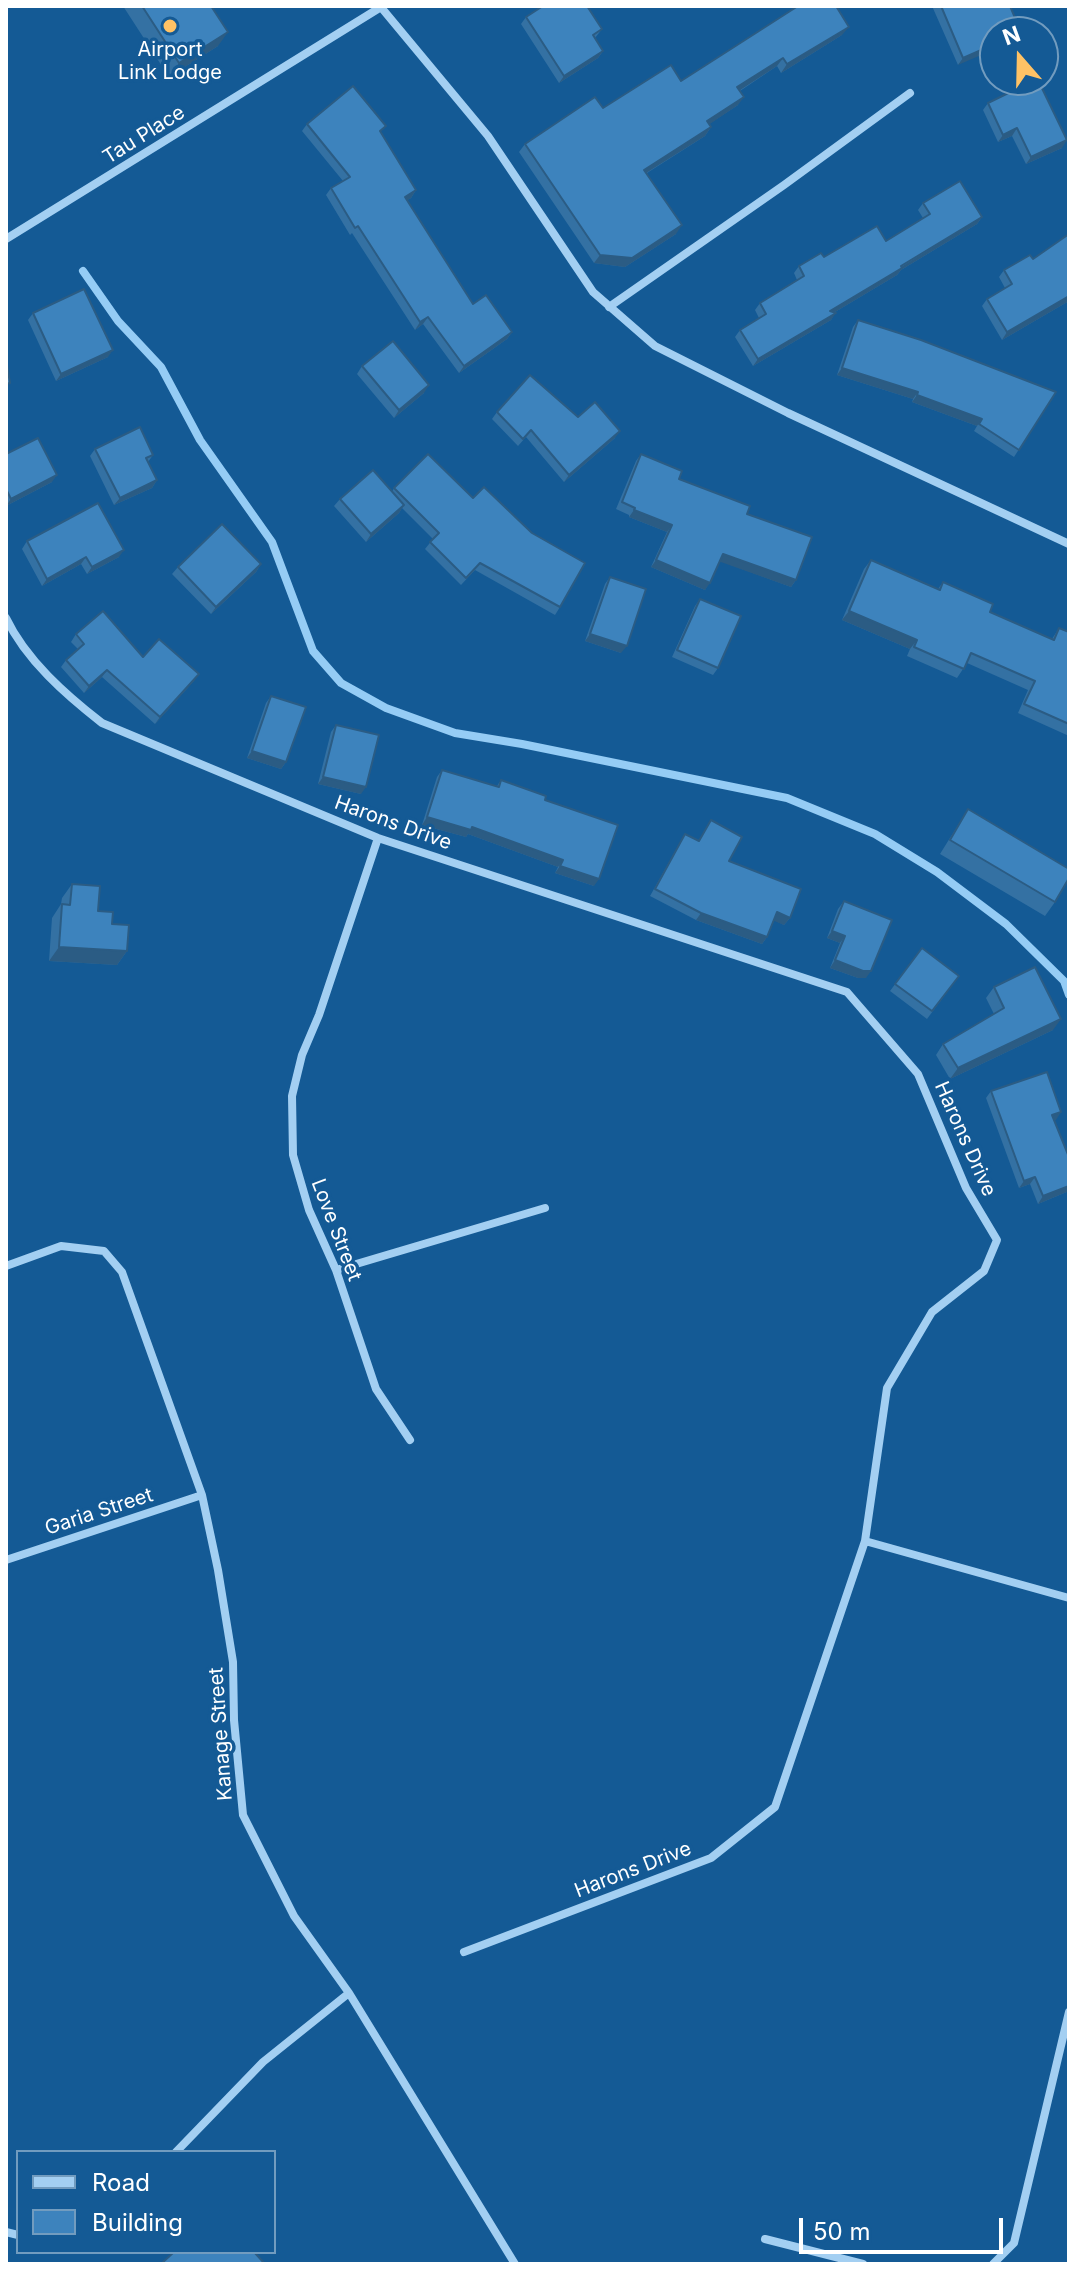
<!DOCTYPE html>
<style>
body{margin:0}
#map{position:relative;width:1075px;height:2270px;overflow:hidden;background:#145a95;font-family:Inter,sans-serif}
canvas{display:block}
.frame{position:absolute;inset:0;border:8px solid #fff;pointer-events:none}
.legend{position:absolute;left:16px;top:2150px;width:260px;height:104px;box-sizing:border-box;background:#145a95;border:2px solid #729cbf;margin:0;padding:10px 14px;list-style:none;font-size:24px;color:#fff}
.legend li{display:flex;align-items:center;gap:16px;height:40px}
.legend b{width:40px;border:2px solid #729cbf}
.north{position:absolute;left:979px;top:16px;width:80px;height:80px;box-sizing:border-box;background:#145a95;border:2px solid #729cbf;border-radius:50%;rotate:340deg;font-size:22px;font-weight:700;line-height:32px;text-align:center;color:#fff}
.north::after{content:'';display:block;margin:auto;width:28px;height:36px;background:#ffc265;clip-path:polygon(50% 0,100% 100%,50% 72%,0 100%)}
.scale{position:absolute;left:799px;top:2218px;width:204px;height:36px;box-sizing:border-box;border:4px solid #fff;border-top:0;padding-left:10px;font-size:24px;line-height:28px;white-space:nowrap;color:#fff;-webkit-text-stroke:6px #145a95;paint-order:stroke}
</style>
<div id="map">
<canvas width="1075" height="2270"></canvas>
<div class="frame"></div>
<ul class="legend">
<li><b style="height:10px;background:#a3cff2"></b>Road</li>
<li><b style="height:22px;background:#3d83bd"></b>Building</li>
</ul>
<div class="north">N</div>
<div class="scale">50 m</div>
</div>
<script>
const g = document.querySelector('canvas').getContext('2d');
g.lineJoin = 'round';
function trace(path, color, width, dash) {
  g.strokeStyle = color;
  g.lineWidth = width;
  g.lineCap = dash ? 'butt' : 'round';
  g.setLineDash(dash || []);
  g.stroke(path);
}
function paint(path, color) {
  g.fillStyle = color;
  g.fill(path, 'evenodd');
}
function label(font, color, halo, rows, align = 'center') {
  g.font = font + ' Inter,sans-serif';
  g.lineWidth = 7;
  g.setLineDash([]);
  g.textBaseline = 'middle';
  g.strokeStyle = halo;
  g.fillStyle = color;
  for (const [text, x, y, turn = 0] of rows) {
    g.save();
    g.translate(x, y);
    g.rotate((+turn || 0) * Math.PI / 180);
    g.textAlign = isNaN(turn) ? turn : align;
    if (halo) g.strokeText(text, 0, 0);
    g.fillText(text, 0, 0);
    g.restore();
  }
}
const stream = new Path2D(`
 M83,271l35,50 43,46 39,73 72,102 41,109 28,32 45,25 69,25 67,11 265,54 88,36 62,38 69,52 58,57 5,14`);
const street = new Path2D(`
 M380,6l108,130 105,156 62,54 133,67 281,131
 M6,239l375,-232
 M609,307l175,-122 126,-92
 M6,618c20,42 60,77 96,105l276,115 469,154 71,82 48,114 31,52 -13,31 -52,41 -45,76 -22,153 -90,266 -64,51 -247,94
 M378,838l-59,177 -17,40 -10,41 1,59 16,55 27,60 40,119 34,51
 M6,1266l55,-20 43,5 18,21 80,223 16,75 15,92 1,58 9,95 51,101 55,77 166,271
 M336,1270l209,-62
 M865,1541l204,57
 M6,1560l196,-65
 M176,2152l87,-90 86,-69
 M6,2232l12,3
 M765,2239l98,25
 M993,2264l21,-21 55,-231`);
const wall = new Path2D(`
 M123,6h88l7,40 -49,31z
 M932,6h78l-52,59z
 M526,17l76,12 -7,9 8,13 -5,7 -39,25 -38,-59z
 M842,35l-61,38 -4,-7 -37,25 -2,14 -29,19 2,3 -6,9 -58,37 29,61 -51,33 -31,-4 -75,-111 6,-8 78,-36 78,-27z
 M988,103l74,45 -36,16 -14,-28 -14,6 -15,-32z
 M307,124l74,9 35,57 -5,8 -4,2 66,104 39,28 -5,7 -48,34 -36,-49 -8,6 -63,-97 -2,2 -24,-40 5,-7 12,-7 -41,-50z
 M923,203l59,14 -5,7 -76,46 -4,5 -62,37 -4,8 -78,46 -18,-29 5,-7 19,-12 -4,-8 5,-7 37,-23 -3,-7 5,-7 25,-9 62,-16 37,-23 -5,-8z
 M1069,234v67l-67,39 -20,-34 5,-7 18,-11 -6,-11 5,-7 29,-11z
 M33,313l75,44 -52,24 -28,-61z
 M858,320l198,72 -42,65 -40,-26 3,-5 -65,-24 1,-3 -76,-24 16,-48z
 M362,366l62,27 -30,25 -37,-44z
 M497,412l81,5 37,21 -51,44 -38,-45 -8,9 -26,-27z
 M95,449l58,6 -5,7 9,18 -5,8 -38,17 -24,-49z
 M6,454l46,28 -46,24z
 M641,454l38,25 68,35 49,66 -5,7 -71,-26 -15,29 -54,-23 16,-35 -38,-15v-2l-13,-6 20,-48z
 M394,488l166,119 -5,8 -80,-45 -14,15 -36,-36 8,-10 -31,-31 -3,5 -33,29 -32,-36 6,-7 52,-7z
 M27,541l92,16 -32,17 -6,-10 -39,22 -20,-37z
 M871,560l67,29 5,-7 47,30 62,27 7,-11 10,4v104l-51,-23 10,-23 -61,-27 -10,15 -50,-22 3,-7 -68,-29 22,-51z
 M261,564l-5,8 -45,42 -39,-40 6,-7z
 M610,577l11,76 -36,-12 20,-57z
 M700,599l18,69 -5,7 -41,-18 23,-51z
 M76,634l67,23 51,24 -39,43 -53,-47 -18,16 -23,-26 5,-7 12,-11 -7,-7z
 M271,696l15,66 -5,7 -34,-11 19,-55z
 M336,725l25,69 -43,-10 13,-52z
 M442,770l55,16 4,-6 44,20 49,86 -39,-13 3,-6 -90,-33 -2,3 -44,-12 15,-48z
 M968,809l87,93 -10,14 -105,-62z
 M711,820l18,41 61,57 -6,7 -10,-5 -7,17 -5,7 -66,-24 -46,-24 35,-62 14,6z
 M72,884l40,40 15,27 -10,14 -68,-4 3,-43 9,-14 1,-6z
 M844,901l22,77h-8l-28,-10 10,-25 -13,-5 11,-29z
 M922,948l37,28 -32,43 -37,-28z
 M994,987l59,43 -103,49 -14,-24 7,-11 51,-30 -8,-16z
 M991,1091l65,29h-2l15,71 -31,13 -8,-20 -11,4 -33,-90z`);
const shadedWall = new Path2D(`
 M849,27l-7,8 -61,38 6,-9z
 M228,32l-10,14 -49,31 10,-14z
 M995,44v5l-37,16 5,-7z
 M603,51l-5,7 -39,25 5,-7z
 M783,58l-6,8 -46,30 6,-9z
 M744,97l-6,8 -37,25 6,-9z
 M711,127l-6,9 -67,42 6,-8z
 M1017,128l-5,8 -14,6 5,-7z
 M1067,140l-5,8 -36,16 5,-7z
 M416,190l-5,8 -11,7 5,-8z
 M982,217l-5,7 -76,46 -4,5 -72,43 5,-7z
 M682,225l-6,9 -51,33 -31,-4 6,-8z
 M1069,296v5l-67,39 5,-8z
 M836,313l-5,7 -78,46 5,-7z
 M428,317l-5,7 -8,6 5,-8z
 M512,332l-5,7 -48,34 5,-7z
 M113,350l-5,7 -52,24 5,-7z
 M842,368l76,24 -5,7 -76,-24z
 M429,385l-5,8 -30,25 5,-8z
 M917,395l65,24 -5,7 -65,-24z
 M620,431l-5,7 -51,44 5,-7z
 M57,475l-5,7 -46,24 5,-7z
 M157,480l-5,8 -38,17 6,-7z
 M404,505l-5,8 -33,29 5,-8z
 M634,510l38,15 -5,7 -38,-15z
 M124,550l-5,7 -32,17 5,-7z
 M723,554l73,26 -5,7 -73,-26z
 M86,557l-5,7 -39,22 5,-7z
 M656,560l54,23 -5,7 -54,-23z
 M261,564l-5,8 -45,42 5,-7z
 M849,611l68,29 -7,9 -68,-29z
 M590,634l37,12 -6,7 -36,-12z
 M107,670l-5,7 -18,16 5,-7z
 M199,674l-5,7 -39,43 5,-7z
 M252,751l34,11 -5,7 -34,-11z
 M323,777l43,10 -5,7 -43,-10z
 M427,817l45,10 91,33 -5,7 -90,-33 -2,3 -44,-12z
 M560,866l39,13 -5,7 -39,-13z
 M777,912l13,6 -6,7 -12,-5z
 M701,913l66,24 -5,7 -66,-24z
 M832,931l13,5 -5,7 -13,-5z
 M59,947l68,4 -10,14 -68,-4z
 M835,960l36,11 -5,7h-8l-28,-10z
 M1061,1019l-8,11 -103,49 8,-11z
 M1061,1112l-5,8 -10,3 6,-8z
 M1035,1177l-5,7 -11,4 5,-7z
 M1069,1186v5l-31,13 5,-8z`);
const building = new Path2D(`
 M142,6h69l17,26 -49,31z
 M543,6h44l15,23 -9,6 10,16 -39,25 -38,-59z
 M798,6h38l13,21 -62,37 -4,-6 -46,29 7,10 -37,24 4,6 -67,43 38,55 -50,33 -32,-3 -75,-111 70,-47 8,11 68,-43 10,16z
 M941,6h69l11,26h-26v12l-32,14z
 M1035,80h3l29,60 -36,17 -14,-29 -14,7 -15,-32z
 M353,86l33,40 -6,5 36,59 -11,7 68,107 13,-9 26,37 -48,34 -36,-49 -8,5 -62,-96 -3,2 -24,-40 19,-11 -43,-53z
 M960,181l22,36 -81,49 1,2 -72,43 6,2 -78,46 -18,-29 26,-16 -6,-11 44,-27 -5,-10 22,-13 3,4 53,-31 9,15 44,-27 -7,-11z
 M1069,234v62l-62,36 -20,-33 25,-15 -8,-14 26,-15 3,4z
 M84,289l29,61 -52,24 -28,-61z
 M858,320l63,20 135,52 -37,58 -40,-26 3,-5 -65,-24 1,-3 -76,-24z
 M393,341l36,44 -30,25 -37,-44z
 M6,359l4,24 -4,1z
 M530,375l48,42 17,-15 25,29 -51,44 -38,-45 -8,9 -26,-27z
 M140,427l13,28 -7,3 11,22 -37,18 -25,-49z
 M38,438l19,37 -46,24 -5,-10v-35z
 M428,454l45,44 11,-11 48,46 53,30 -25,44 -80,-44 -14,15 -36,-36 9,-9 -45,-45z
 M641,454l41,17 -3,8 71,27 -3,8 65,23 -16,43 -73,-26 -13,29 -54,-23 16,-35 -38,-15 1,-2 -13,-6z
 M373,470l31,35 -33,29 -31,-35z
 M98,503l26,47 -32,17 -6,-10 -39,22 -20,-38z
 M222,524l39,40 -45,43 -38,-40z
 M871,560l69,30 3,-8 50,22 -3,8 64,28 5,-12 10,4v92l-45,-20 11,-23 -64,-28 -7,16 -50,-22 3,-7 -68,-29z
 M610,577l36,12 -19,57 -37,-12z
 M700,599l41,17 -23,52 -41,-18z
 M103,611l40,46 16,-18 40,35 -39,43 -53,-47 -18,16 -23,-26 18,-16 -8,-10z
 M271,696l35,11 -20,55 -34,-11z
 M336,725l43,10 -13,52 -43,-10z
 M442,770l57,17 2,-7 45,16 -1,4 73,25 -19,54 -39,-13 3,-6 -91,-33 -1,3 -44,-13z
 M968,809l101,60v9l-14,24 -105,-62z
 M711,820l31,17 -13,24 72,28 -11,29 -13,-6 -10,25 -66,-24 -46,-24 30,-55 14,7z
 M72,884l28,2 -2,25 15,1 -1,12 17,1 -2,26 -68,-4 3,-43 8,1z
 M844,901l48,19 -21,51h-8l-28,-11 10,-24 -13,-5z
 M922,948l37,28 -27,35 -37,-27z
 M1035,967l26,52 -103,49 -15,-24 61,-36 -10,-21z
 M1047,1072l14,40 -9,3 17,42v29l-26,10 -8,-19 -11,4 -33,-90z
 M174,2252h80l11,12h-104z`);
const markers = [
 [170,26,8,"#ffc265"]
];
const poiNames = [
 ["Airport",170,50],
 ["Link Lodge",170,73]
];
const streetNames = [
 ["Tau Place",144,135,-32],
 ["Harons Drive",393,823,20],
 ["Harons Drive",965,1139,66],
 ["Love Street",336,1230,69],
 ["Garia Street",99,1512,-18],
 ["Kanage Street",221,1734,-94],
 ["Harons Drive",633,1870,-21]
];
trace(stream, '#95ccf5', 8);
trace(street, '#a3cff2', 8);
paint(wall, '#3471a3');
paint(shadedWall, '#2b5c84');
paint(building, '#3d83bd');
trace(building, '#2b5c84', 2);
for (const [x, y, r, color] of markers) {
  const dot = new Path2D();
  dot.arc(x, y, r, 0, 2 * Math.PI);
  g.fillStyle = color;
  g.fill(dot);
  trace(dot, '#145a95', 3);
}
label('20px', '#fff', '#145a95', poiNames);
label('20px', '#fff', '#145a95', streetNames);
</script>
